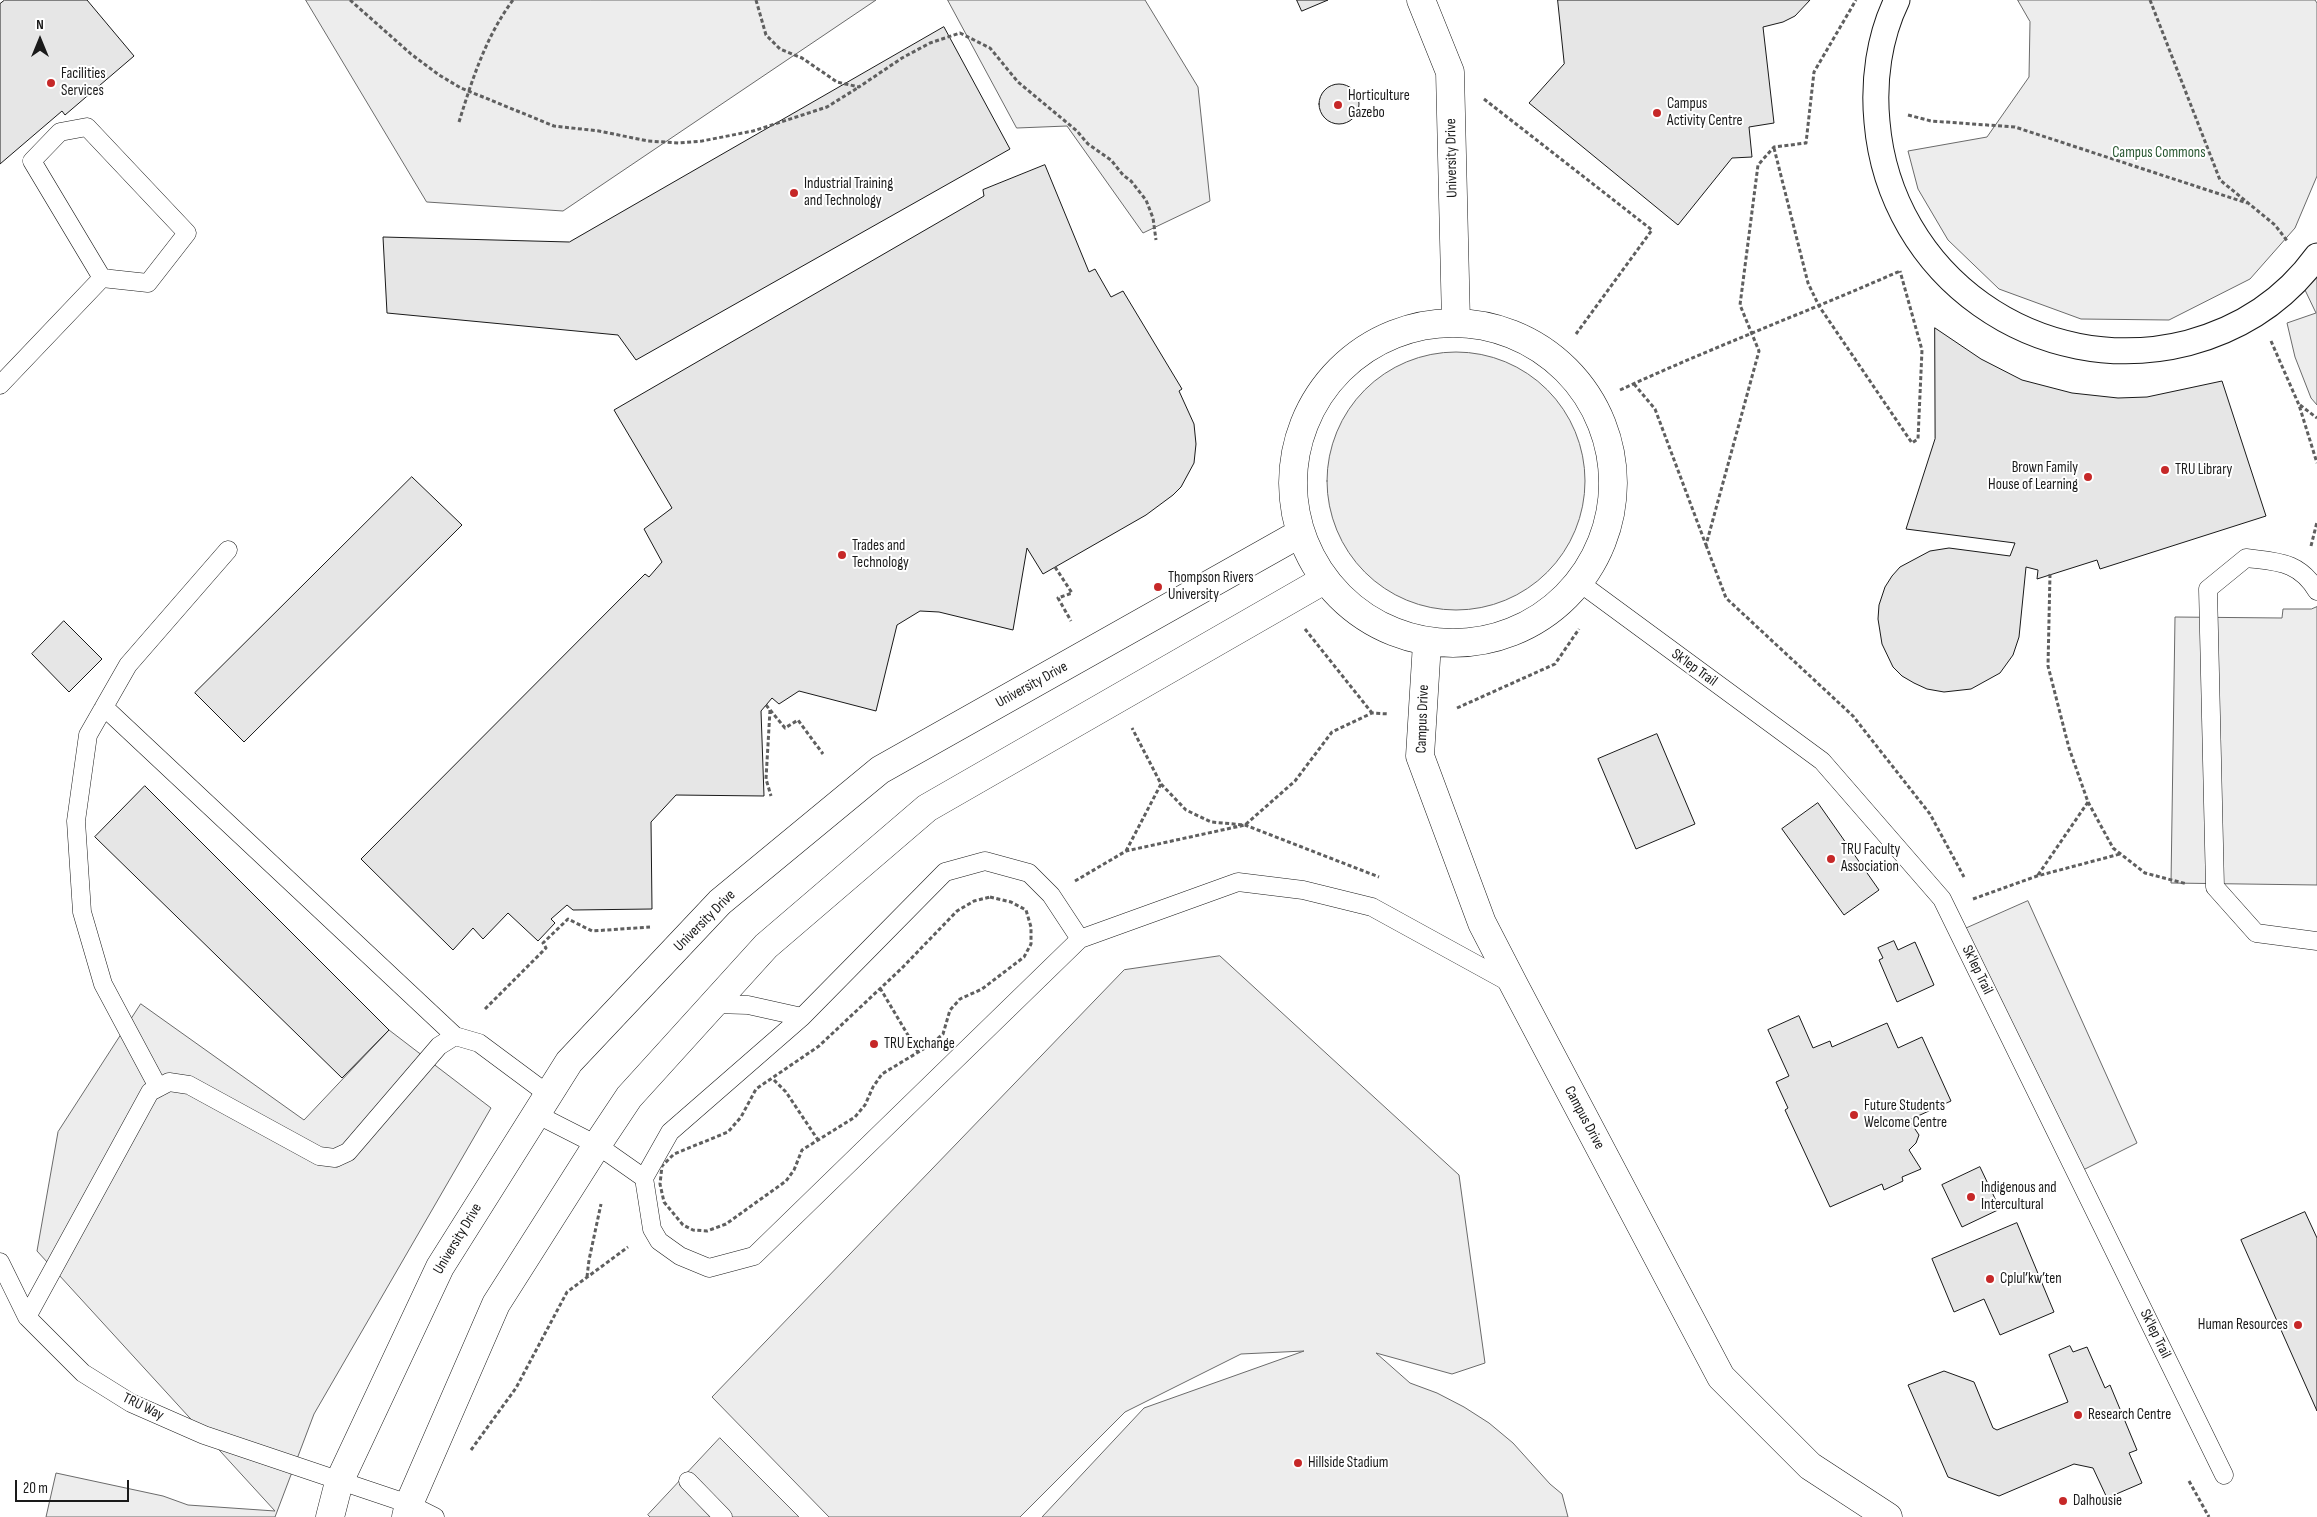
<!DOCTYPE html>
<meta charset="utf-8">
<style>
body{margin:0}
#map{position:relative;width:2317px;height:1517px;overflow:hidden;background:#fff;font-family:"Sofia Sans Condensed",sans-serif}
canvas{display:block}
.north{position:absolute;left:15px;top:15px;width:50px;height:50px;-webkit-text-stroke:4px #fff;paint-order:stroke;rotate:0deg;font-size:14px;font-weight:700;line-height:20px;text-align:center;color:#1a1a1a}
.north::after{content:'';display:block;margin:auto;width:18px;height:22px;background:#1a1a1a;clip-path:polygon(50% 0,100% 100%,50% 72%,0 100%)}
.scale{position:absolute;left:15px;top:1480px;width:114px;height:22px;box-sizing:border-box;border:2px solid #1a1a1a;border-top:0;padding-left:6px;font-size:15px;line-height:18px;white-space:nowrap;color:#1a1a1a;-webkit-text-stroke:4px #fff;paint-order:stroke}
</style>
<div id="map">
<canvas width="2317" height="1517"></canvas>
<div class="north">N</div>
<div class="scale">20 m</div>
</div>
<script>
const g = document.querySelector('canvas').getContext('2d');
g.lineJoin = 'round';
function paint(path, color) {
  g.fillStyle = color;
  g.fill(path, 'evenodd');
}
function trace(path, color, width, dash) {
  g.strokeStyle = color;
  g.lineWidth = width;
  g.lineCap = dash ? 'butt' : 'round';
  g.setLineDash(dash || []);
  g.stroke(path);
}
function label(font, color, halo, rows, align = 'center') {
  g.font = font + ' "Sofia Sans Condensed",sans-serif';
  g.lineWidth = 4;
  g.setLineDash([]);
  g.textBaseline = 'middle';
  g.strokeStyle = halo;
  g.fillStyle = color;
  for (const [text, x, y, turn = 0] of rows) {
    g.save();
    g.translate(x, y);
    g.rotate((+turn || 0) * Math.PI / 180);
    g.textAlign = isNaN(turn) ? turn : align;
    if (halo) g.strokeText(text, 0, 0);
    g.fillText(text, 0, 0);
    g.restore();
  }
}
const built = new Path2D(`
 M306,0h570l-313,211 -136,-9z
 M948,0h197l53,87 12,114 -67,32 -76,-107 -50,2z
 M2018,0h297l2,3v173l-22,52 -45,51 -81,41 -88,-1 -82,-30 -51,-49 -30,-51 -10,-38 79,-14 42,-60 1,-55z
 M2317,277v128l-6,-7 -16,-41 -8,-34 29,-10 -11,-23z
 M1327 481a129 129 0 1 1 258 0a129 129 0 1 1-258 0Z
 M2317,607v278l-146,-2 4,-266 107,1 1,-9h28z
 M2028,901l109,242 -60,30 -119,-241z
 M1220,956l239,219 26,188 -33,11 -76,-21 34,30 27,10 27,14 25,16 24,20 37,41 12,10 6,23h-526l102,-109 160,-57 -63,3 -116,58 -105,105h-191l-117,-120 412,-427z
 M141,1004l163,116 85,-90 102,78 -177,306 -39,103h-229l10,-44 107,23 25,9 87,6 -238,-260 21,-119z
 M720,1438l79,79h-149l-2,-2z`);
const building = new Path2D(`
 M5,0h82l47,56 -69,59 -3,-4 -62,53v-160z
 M1297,0h31l-26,11z
 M1558,0h252l-15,16 -12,6 -20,5 11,96 -25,4 3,30 -20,1 -54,67 -149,-122 35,-39z
 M944,27l66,122 -374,211 -18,-25 -231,-22 -4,-76 186,5z
 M1319 104a20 20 0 1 1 40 0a20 20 0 1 1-40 0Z
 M1045,165l44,107 6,-3 16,28 12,-6 59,98 -3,2 15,33 2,20 -2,19 -13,24 -8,8 -27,20 -103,59 -16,-26 -14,82 -74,-18 -19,-1 -23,14 -21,86 -77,-20 -20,13 -7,-6 -11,13 3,85 -88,-1 -25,27 1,87 -79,1 -6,-5 -16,14 4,4 -17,18 -30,-28 -25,26 -10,-11 -20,22 -92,-91 284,-285 4,3 13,-15 -18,-33 28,-21 -58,-98 370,-214 -1,-6z
 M1935,328l46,31 41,21 50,13 46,5 29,-1 75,-16 44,135 -166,53 -3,-9 -60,19 1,-9 -12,-3 -7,70 -6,18 -13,18 -29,16 -27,3 -17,-3 -13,-6 -12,-7 -9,-9 -11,-23 -4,-25 1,-14 6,-18 7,-11 8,-9 30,-16 19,-3 61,8 5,-13 -109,-14 29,-90z
 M412,477l50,48 -218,217 -49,-49z
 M64,621l38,38 -33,33 -37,-38z
 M1657,734l38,90 -59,25 -38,-90z
 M145,786l244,244 -47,48 -247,-241z
 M1818,803l61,87 -35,25 -62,-86z
 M1894,941l4,9 17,-8 19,43 -37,17 -18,-42 4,-2 -5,-10z
 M1799,1016l14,32 17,-7 2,6 55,-24 11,25 24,-11 29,64 -42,19 10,15 -3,8 -7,7 12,19 -19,8 1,4 -19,9 -2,-6 -52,23 -45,-97 3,-2 -12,-26 13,-6 -21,-46z
 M1980,1167l20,42 -38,18 -20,-42z
 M2305,1212l12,26v173l-76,-171z
 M2017,1223l37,89 -54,23 -16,-36 -30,13 -22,-53z
 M2070,1346l3,6 14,-5 18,41 5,-3 27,65 -8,3 13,30 -35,15 -14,-30 -19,-4 -75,32 -51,-19 -40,-92 36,-14 30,11 19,46 4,2 71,-28 -19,-47z`);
const path = new Path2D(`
 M350,0l61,54 28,21 22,13 93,38 45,5 49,10 31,2 23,-2 51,-10 74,-24 32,-20
 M756,0l10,35 14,14 22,9 35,24 22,5 43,-29 28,-15 30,-10 30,15 28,34 59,49 11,13 23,16 12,15 8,6 15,19 7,18 3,22
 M2150,0l70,180 55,45 13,17
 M1484,99l168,131 -76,104
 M1908,115l23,6 84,6 232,76
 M459,122c13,-42 27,-86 54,-122
 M1774,148l34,135 11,23 93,137 6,-4 4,-89 -22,-79
 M2271,341l28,64 18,58
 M1634,384l21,25 51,136 53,-194 -19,-46 18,-140 16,-18 32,-4 8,-71 42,-72
 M1620,390c93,-43 187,-78 280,-119
 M2300,405l17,13
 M1706,545l20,53 127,118 77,98 34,63
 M2311,546l6,-24
 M1055,567l17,26 -14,5 13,23
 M2050,574l-2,92 21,82 19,54 25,46 32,25 42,11
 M1305,629l67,84
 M766,705l19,23 13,-8 25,34
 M1457,708l98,-44 24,-35
 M770,710l-4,69 5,17
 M1161,784l25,26 25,12 34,3 134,52
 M1126,851l35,-67 -29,-56
 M2038,875l50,-73
 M1075,881l51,-30 119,-26 50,-44 37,-49 40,-19 17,1
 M990,897l21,5 15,8 5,17v17l-7,13 -42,32 -22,10 -10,11 -7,24 -13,11 -48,29 -9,13 -8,18 -10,12 -53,33 -8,20 -8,11 -60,43 -19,7 -14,-1 -10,-5 -19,-23 -4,-18 2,-18 12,-12 54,-22 13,-15 15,-28 63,-43 83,-78 55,-57 17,-10z
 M1973,899l64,-23 83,-22
 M880,988l38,64
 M485,1009l61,-61 -3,-5 25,-24 24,12 58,-4
 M774,1080l12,12 32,48
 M587,1277l2,-17 12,-56
 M471,1450l45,-62 51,-96 61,-45
 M2189,1481l20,36`);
const service = new Path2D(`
 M87,127l100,106 -39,50 -46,-5 -70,-117 28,-29z
 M0,385l102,-107
 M1580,583l242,178 120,138 282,576
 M2317,591c-18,-30 -39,-29 -71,-33l-38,31 7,298 41,46 61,8
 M104,707l351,329
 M1080,939l-29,-44 -22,-22 -44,-12 -40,11 -143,145 -132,115 -26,46 8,51 7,12 21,15 29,12 45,-12 326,-317 158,-57 65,8 69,17 142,78
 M713,1004l35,1 54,12
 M158,1087l-55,-103 -21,-72 -6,-91 12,-86 40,-70 100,-115
 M536,1114l61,31 47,33
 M0,1262l27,55 56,56 48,30 73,32 205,69 26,13
 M27,1317l123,-225 19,-10 20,3 130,71 16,2 13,-6 91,-106 16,-10 24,7 70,52
 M688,1481l35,36`);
const pedestrian = new Path2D(`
 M1897,0c-18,37 -24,81 -20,122 13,154 161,259 311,221 52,-14 97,-43 129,-87`);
const minor = new Path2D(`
 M1421,0l29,72 6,250
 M1293 483a160 160 0 1 1 320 0a160 160 0 1 1-320 0Z
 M1427,643l-7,113 62,167 32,62 207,392 89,89 78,51
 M330,1517l9,-35 101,-215 129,-205 151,-160 160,-132 419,-236
 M406,1517l3,-13 87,-200 101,-159 32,-48 137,-151 161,-138 397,-228`);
const markers = [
 [51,83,5,"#c62828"],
 [1338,105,5,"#c62828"],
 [1657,113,5,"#c62828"],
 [794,193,5,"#c62828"],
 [2165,470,5,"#c62828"],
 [2088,477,5,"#c62828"],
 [842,555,5,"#c62828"],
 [1158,587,5,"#c62828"],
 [1831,859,5,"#c62828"],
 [874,1044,5,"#c62828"],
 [1854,1115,5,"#c62828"],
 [1971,1197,5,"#c62828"],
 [1990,1279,5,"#c62828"],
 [2298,1325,5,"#c62828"],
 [2078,1415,5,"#c62828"],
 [1298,1463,5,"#c62828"],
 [2063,1501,5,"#c62828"]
];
const poiNames = [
 ["Facilities",61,74],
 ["Services",61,91],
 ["Horticulture",1348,96],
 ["Gazebo",1348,113],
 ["Campus",1667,104],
 ["Activity Centre",1667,121],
 ["Industrial Training",804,184],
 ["and Technology",804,201],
 ["Brown Family",2078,468,"right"],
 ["House of Learning",2078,485,"right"],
 ["TRU Library",2175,470],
 ["Trades and",852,546],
 ["Technology",852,563],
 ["Thompson Rivers",1168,578],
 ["University",1168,595],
 ["TRU Faculty",1841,850],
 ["Association",1841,867],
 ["TRU Exchange",884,1044],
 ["Future Students",1864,1106],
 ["Welcome Centre",1864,1123],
 ["Indigenous and",1981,1188],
 ["Intercultural",1981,1205],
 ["Cplul’kw’ten",2000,1279],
 ["Human Resources",2288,1325,"right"],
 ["Research Centre",2088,1415],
 ["Hillside Stadium",1308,1463],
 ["Dalhousie",2073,1501]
];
const parkNames = [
 ["Campus Commons",2159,153]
];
const streetNames = [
 ["University Drive",1452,158,-91],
 ["Sk'lep Trail",1694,668,36],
 ["University Drive",1032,685,-29],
 ["Campus Drive",1423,719,-88],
 ["University Drive",705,921,-45],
 ["Sk'lep Trail",1977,970,64],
 ["Campus Drive",1584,1118,62],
 ["University Drive",458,1239,-59],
 ["Sk'lep Trail",2155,1334,64],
 ["TRU Way",143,1407,26]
];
paint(built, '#ededed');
trace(built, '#6a6a6a', 1);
paint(building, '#e6e6e6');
trace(building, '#1a1a1a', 1);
trace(service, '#1a1a1a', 19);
trace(pedestrian, '#1a1a1a', 27);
trace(minor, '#1a1a1a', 29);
trace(path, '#5f5f5f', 3, [4, 2.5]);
trace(service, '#fff', 18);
trace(pedestrian, '#fff', 25);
trace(minor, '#fff', 28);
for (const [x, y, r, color] of markers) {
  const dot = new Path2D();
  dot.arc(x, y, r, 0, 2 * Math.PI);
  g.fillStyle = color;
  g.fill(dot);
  trace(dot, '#fff', 2);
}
label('15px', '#1a1a1a', '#fff', poiNames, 'left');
label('15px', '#2b5a34', '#fff', parkNames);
label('15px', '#1a1a1a', '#fff', streetNames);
</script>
